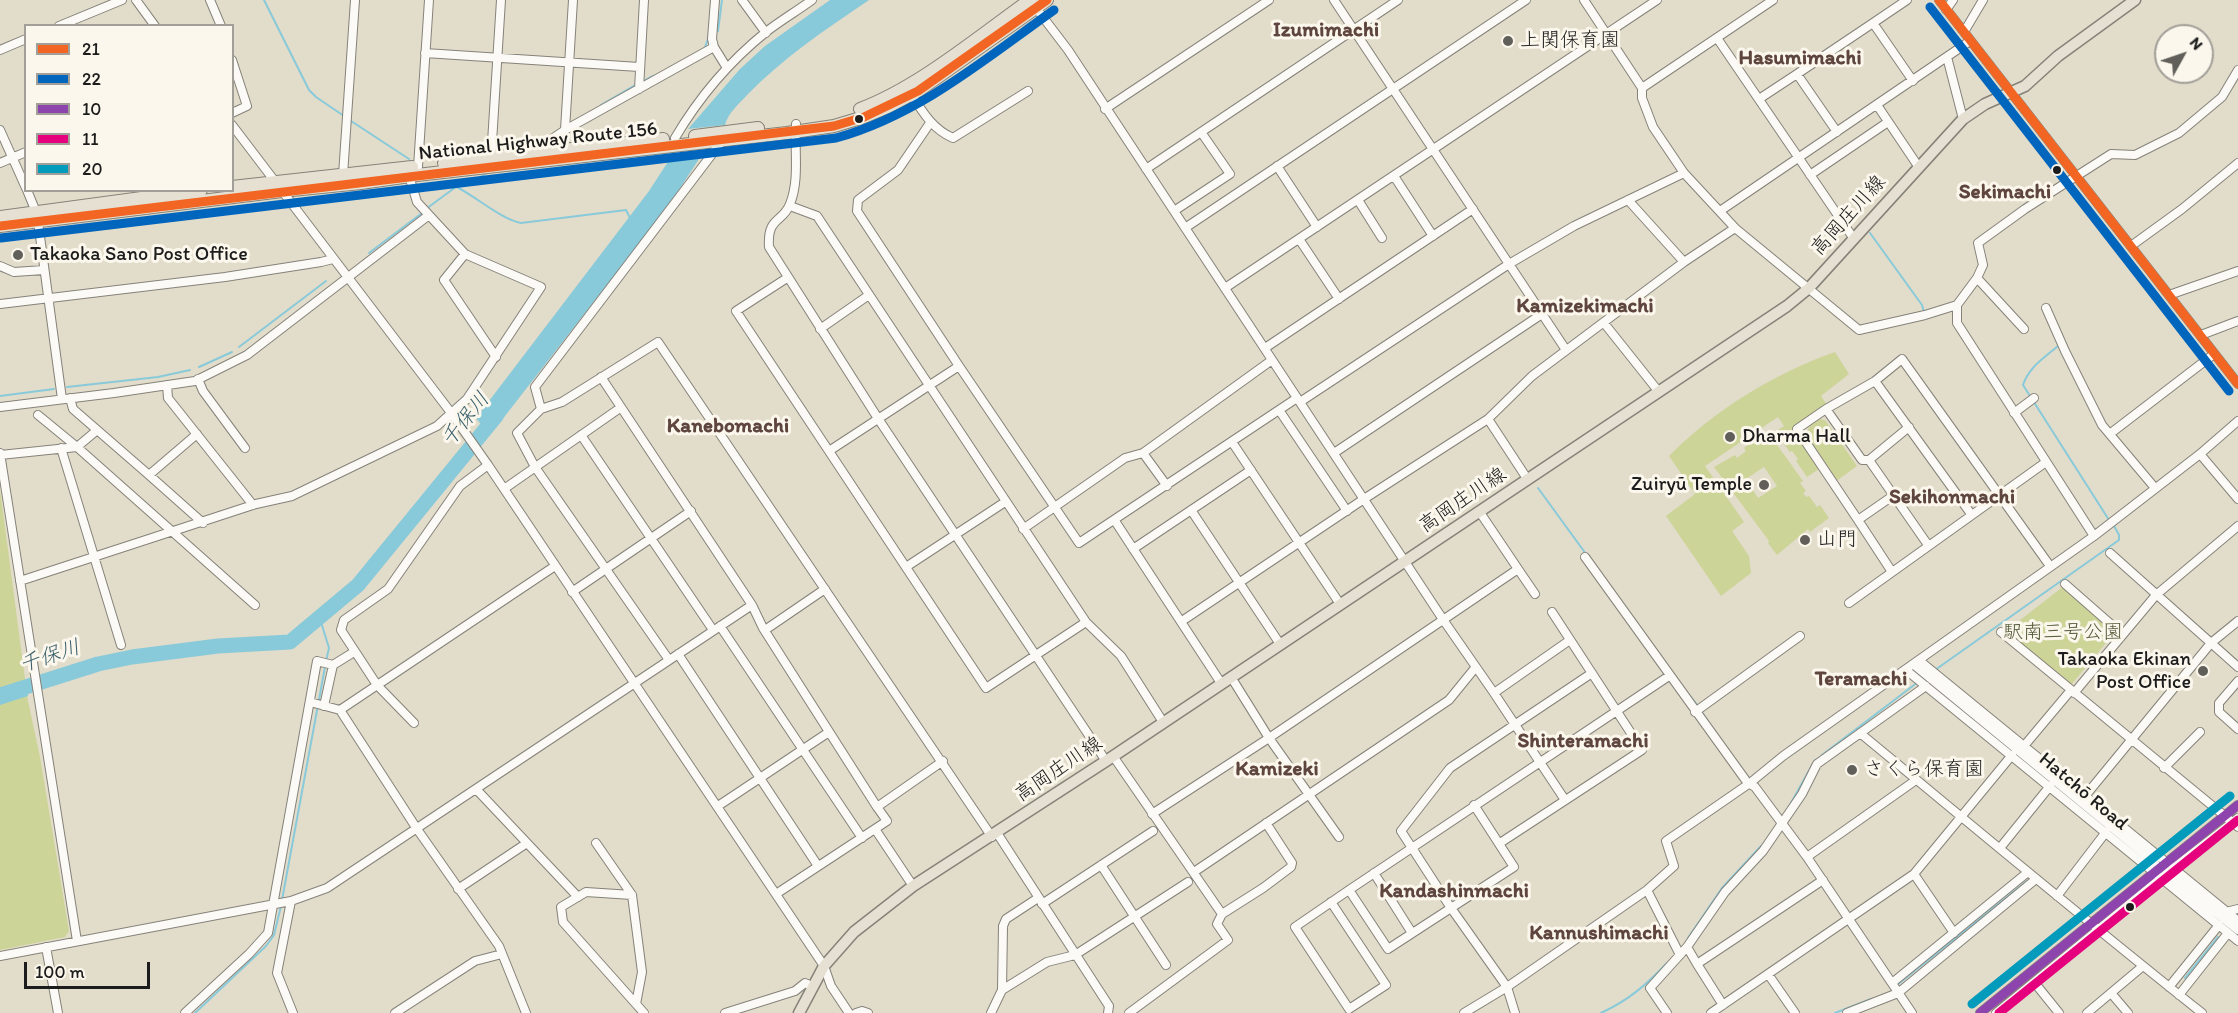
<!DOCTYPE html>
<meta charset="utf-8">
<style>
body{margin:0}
#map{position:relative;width:2238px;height:1013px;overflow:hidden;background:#e2dcca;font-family:Itim,sans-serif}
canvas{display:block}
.legend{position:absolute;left:24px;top:24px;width:210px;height:168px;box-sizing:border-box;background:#fbf7ec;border:2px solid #a29f99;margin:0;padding:8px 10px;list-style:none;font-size:18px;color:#1c1c1c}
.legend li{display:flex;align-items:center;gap:12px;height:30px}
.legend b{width:30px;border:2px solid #a29f99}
.north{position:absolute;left:2154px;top:24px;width:60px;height:60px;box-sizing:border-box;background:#fbf7ec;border:2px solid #a29f99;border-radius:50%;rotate:50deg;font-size:16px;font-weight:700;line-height:24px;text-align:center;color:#1c1c1c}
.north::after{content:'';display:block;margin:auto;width:21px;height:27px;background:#615f59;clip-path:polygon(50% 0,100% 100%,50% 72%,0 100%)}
.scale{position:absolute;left:24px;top:962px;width:126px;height:27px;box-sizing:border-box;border:3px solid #1c1c1c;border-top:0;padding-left:8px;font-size:18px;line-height:21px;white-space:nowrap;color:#1c1c1c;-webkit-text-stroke:4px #fbf7ec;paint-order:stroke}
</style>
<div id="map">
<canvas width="2238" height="1013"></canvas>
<ul class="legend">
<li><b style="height:8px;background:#f26522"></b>21</li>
<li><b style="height:8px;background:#0065bd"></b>22</li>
<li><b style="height:8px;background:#8e44ad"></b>10</li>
<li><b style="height:8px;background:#e5007d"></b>11</li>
<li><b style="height:8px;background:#039bbc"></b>20</li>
</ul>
<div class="north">N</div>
<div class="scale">100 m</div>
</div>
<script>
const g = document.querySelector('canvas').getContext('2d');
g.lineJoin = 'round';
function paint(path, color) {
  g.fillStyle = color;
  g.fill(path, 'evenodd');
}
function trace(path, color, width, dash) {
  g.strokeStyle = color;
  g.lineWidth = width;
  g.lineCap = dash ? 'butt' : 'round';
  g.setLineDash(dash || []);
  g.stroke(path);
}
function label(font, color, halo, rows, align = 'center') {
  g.font = font + ' Itim,"Klee One",sans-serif';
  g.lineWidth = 6;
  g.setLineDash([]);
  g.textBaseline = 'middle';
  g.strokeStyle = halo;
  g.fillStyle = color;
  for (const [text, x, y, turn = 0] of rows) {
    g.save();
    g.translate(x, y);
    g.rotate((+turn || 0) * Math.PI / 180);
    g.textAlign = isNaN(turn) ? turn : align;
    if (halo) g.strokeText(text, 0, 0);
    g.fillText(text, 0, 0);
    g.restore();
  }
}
const green = new Path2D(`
 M1835,352l14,22 -28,22 6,9 -34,23 26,41 -12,8 -11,-16 2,-2 -6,-8 -2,1 -15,-20 9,-6 -6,-9 -73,49 39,56 -12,9 17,25 2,17 -30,23 -55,-80 29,-22 -26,-38c47,-47 104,-82 166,-104z
 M1820,419l5,1 32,46 -22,16 -26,-42 -3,-8 4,-6z
 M1767,431l36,50 -3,2 6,8 -3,2 3,4 3,-1 8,11 3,-2 9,13 -19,14 -2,-3 -31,26 -9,-12 1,-2 -55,-74 21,-12 2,3 9,-7 -2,-3zM1764,467l13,19 -19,12 -12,-19z
 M0,490l28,211 12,56 29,174 -4,6 -65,13z
 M2064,586l51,46 -44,53 -65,-54z`);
const water = new Path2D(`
 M830,0h39c-43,29 -86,58 -122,95 -8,9 -19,18 -22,30l-37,4 52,-60 25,-23z
 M708,150l-7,6 -32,49 -164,211 -16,19 -13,-17 173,-227 24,-37z
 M25,680l3,16 -28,9v-17z`);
const stream = new Path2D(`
 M264,0l45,90 7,7 28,19
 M716,32l2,-1 4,-31
 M704,50l5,-14
 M642,82l11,-6
 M601,105l36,-21
 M348,119l61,40
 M528,148l21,-12
 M447,182c24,10 51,36 74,41l105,-13 4,8
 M426,209l31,-23 12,-3 18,-10
 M1870,233l52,72 2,7
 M369,253l53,-40
 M2058,346c-14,12 -29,21 -35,39l86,135
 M239,347l87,-66
 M199,367l33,-15
 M67,387l91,-10 32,-7
 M0,396l54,-7
 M1538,488l48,66
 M320,619l9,29 -3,13
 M1935,670l184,-130v-5l-6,-11
 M1690,696l8,10
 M1701,711l7,10
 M1822,755l96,-73
 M1787,810l28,-50
 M282,900l43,-233
 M1688,938l34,-50 39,-42
 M2185,978l33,-41
 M1897,985l130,-104
 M195,1013l71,-67 8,-11 7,-29
 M1601,1013c28,-13 45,-28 66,-50
 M1835,1013l36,-14`);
const river = new Path2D(`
 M0,695l98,-31 34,-7 86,-11 72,-4 68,-57 139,-170`);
const minor = new Path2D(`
 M136,0l19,26
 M210,0l11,26
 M715,0l-3,39 2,8 13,21
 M742,0l24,33
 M1334,0l232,350
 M1584,0l58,88v10l11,29 31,46 51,55 124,102 66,-15 32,-10
 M1907,0l-34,23 40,58
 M1939,0l299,384
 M1036,8l32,42 376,571 50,72
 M1946,10l7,-10
 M59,26l63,-26
 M1964,32l19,-32
 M1717,38l137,201
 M0,50l26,-11
 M425,53l214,14
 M1947,57l16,62
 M232,60l15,46 -15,7
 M1642,88l131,-88
 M639,89l5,-89
 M910,92c12,19 22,37 43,46l75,-47
 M1759,99l38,-25
 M1877,105l41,61
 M1105,109l164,-109
 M930,123l-32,47 -40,30 -1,11 102,155 120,177 218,-145
 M796,124c-2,26 4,55 -6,80 -7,19 -23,12 -21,43l110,173 227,341
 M232,125l220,289 36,51 336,501 7,20 18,27
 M0,130l26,58
 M565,130l8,-130
 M1837,132l-40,-58 76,-51
 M675,138c23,-39 55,-77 91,-106 14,-11 31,-21 46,-32
 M533,152l32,-22 149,-83
 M491,158l10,-158
 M0,163l26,-11
 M1277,166l40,61
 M418,167l11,-167
 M1146,169l252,-169
 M343,175l12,-175
 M1810,175l78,-53
 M1394,176l39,60
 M27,190l9,22 3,17 23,170
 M1358,200l24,38
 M1628,200l56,62
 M790,206l27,10 269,406 35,34 42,66
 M1174,211l56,-37 -29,-42
 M1720,211l250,-170
 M1185,228l341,-228
 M1299,239l40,60
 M2131,246l51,-37 56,-46
 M465,254l-21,26 52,77
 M0,266l14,6 30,-2
 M787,278l-51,33 250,377 100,-66
 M1977,278l47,51
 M1225,288l432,-288
 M2169,295l69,-24
 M0,304l225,-27 96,-15 12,-3
 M2046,308l19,43 37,74 53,63
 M1604,323l55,69
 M820,329l49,-34
 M2201,335l37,-14
 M1265,348l208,-139
 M601,377l151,228 11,23 114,179
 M198,379l5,12 42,57
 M1875,381l96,133
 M167,385l1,13 85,107
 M70,398l3,11 76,66
 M1300,402l209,-138 65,-38 110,-53
 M0,407l114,-14 81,-12 52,-26 182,-140
 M541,409l-6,-22 187,-246
 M1826,409l-29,20 61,91
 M1279,410l68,101
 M2014,413l20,-15
 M38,415l39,32 19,-16
 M1488,419l40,61
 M2111,433l103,-79
 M197,434l-48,41 54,48
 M581,435l132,195
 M1232,442l108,162
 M61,448l60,197
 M829,451l130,-85
 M0,453l77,488
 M1143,453l24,33
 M1334,453l208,-139
 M2200,454l38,45
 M0,455l77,-8 178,158
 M1869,460l40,-33
 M504,489l116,-81
 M1191,510l89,134
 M1115,521l106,162
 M1023,529l102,-71 18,-5 129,-93
 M2094,536l-137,-213v-18l20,-27 6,-13 -5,-22 47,-34 86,-55 24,1 44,-22 43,-36 16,-27
 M1928,545l-59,-85h-7l-36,-51 49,-28 27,-22 148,207
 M1133,549l118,-79
 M2110,553l128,114
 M1585,557l162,225 8,5 52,70 105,156
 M906,567l99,-65
 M1518,569l17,25
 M1892,572l-34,-52 36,-25
 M20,581l236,-77 36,-8 145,-70 30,-27 74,-112 -76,-33 -48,-52 -8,-26
 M2065,584l57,50
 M572,592l119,-81
 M1849,603l197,-141
 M1182,621l182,-122 124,-80 44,-43 152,-114 51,-34
 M720,626l142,212
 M765,630l60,-41
 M2001,632l237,195
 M678,654l140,212
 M669,660l-134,-193 -18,-34 24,-24 21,-7 96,-60 334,495
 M1920,661l318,260
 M1914,665l241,198
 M1906,670l332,271
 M1231,677l38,61 70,99
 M2238,681l-19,22v9l19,17
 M2074,693l82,-98 82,-69
 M310,702l30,8 215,-144
 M324,706l9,-41
 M340,710l77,119 82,117 27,67
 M1695,712l105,-76
 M414,723l-37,-38 -36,-55 3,-10 44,-31 72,-103 28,-21
 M1860,733c114,94 227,189 342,280
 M2024,746l47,-56
 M1113,756l109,158 -5,10 11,16 -99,73
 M2164,768l36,-36
 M476,789l102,108
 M1565,800l-71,-107 76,-53
 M2081,801l130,-158 27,-22
 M718,806l111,-74
 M1152,814l117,-76 249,-169 -39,-58
 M875,829l38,57
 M997,833l112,173 -1,7
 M596,843l36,52 10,77 -6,32 8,9
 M1500,843l142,-93 -90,-138
 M2000,848l50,-62
 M1807,857l109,-77
 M1101,865l65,100
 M1194,872l255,-172 26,-32
 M1374,873l38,60
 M1914,874l40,59
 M2174,879l64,51
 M458,889l69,-46
 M1349,890l39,59 126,-82 -40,-62
 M1647,890l33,65
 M776,894l111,-73 -10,-14 66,-46
 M632,895l-46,-3 -25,15 2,15 73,82
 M2057,896l49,-64
 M291,901l-14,72 16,40
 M1331,902l55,83 -37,24 -54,-82 54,-37 320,-214
 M1042,904l111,-73
 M2226,912l12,-3
 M1222,914l41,-26 28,-21 1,-4 -26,-40
 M46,947l12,66
 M1687,947l10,17 126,-84
 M0,956l291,-55 36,-13 425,-283
 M1697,964l26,41
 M1768,974l27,39
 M2034,982l25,31
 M1892,983l136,-111
 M2169,987l50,-62
 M1002,990l45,-28 28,-7 113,-73
 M2111,993l17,20
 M2179,995l49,-62
 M185,1013l64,-59 19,-21 49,-272 16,4 21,-13
 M395,1013l80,-52 27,-7
 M725,1013l70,-22 10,-8 7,3
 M856,1013l6,-2 6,2
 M991,1013l11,-23 1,-64 3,-7 32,-21
 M1464,1013l43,-26 140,-97 27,-24 -8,-25 84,-58 33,-27 311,-220 106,-82 38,-33
 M1515,1013l-8,-26 -56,-79 -50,-77 49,-63 142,-95
 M1667,1013l-17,-25 37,-41 38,-55 38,-41 39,-57 15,-30 109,-78
 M1711,1013l203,-139 98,-119
 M1847,1013l51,-20 138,-114
 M1980,1013l258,-208
 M1996,1013l171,-140 71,-55
 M2087,1013l56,-47`);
const major = new Path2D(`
 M799,1013l25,-47 30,-34 59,-46 193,-125 681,-455 22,-18 154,-169 22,-15 40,-18 33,-30 77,-56`);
const highway = new Path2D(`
 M860,109c59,-22 119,-73 170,-109
 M695,136l63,-8
 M444,163l219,-24
 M232,187l180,-20
 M0,217l201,-27
 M0,226l282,-35 79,-8 56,-8 370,-42 47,-7 30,-9 24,-10 30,-16 129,-91`);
const bus1 = new Path2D(`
 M1939,0l299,384
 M0,226l834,-100 30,-9 54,-26 129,-91`);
const bus2 = new Path2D(`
 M1930,7l299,384
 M1,238l835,-100c83,-23 149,-79 218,-128`);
const bus3 = new Path2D(`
 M1980,1013l258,-208`);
const bus4 = new Path2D(`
 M1999,1013l239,-193`);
const bus5 = new Path2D(`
 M1972,1004l258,-208`);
const markers = [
 [1508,41,6,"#615f59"],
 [859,119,5,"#1c1c1c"],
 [2057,170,5,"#1c1c1c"],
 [18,255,6,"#615f59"],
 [1730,437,6,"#615f59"],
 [1764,485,6,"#615f59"],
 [1805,540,6,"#615f59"],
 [2203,671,6,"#615f59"],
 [1852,770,6,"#615f59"],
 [2130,907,5,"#1c1c1c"]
];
const poiNames = [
 ["上関保育園",1520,41],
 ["Takaoka Sano Post Office",30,255],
 ["Dharma Hall",1742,437],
 ["Zuiryū Temple",1752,485,"right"],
 ["山門",1817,540],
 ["Takaoka Ekinan",2191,660,"right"],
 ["Post Office",2191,683,"right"],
 ["さくら保育園",1864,770]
];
const streetNames = [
 ["National Highway Route 156",538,142,-6],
 ["高岡庄川線",1849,216,-48],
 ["高岡庄川線",1463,501,-34],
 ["高岡庄川線",1059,770,-34],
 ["Hatchō Road",2083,792,40]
];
const parkNames = [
 ["駅南三号公園",2063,633]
];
const neighbourhoodNames = [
 ["Izumimachi",1326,31],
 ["Hasumimachi",1800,59],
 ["Sekimachi",2005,193],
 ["Kamizekimachi",1585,307],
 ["Kanebomachi",728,427],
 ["Sekihonmachi",1952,498],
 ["Teramachi",1861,680],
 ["Shinteramachi",1583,742],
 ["Kamizeki",1277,770],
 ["Kandashinmachi",1454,892],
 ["Kannushimachi",1599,934]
];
const waterNames = [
 ["千保川",466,420,-51],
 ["千保川",50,657,-18]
];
paint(green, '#cdd498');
paint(water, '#89cada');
trace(stream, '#89cada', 2);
trace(river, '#89cada', 15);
trace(minor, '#858279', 10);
trace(major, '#858279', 13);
trace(highway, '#858279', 14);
trace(minor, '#fbfaf7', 8);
trace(major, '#e5e0d2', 10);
trace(highway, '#e5e0d2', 12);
trace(bus1, '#f26522', 9);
trace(bus2, '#0065bd', 9);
trace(bus3, '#8e44ad', 9);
trace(bus4, '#e5007d', 9);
trace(bus5, '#039bbc', 9);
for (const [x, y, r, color] of markers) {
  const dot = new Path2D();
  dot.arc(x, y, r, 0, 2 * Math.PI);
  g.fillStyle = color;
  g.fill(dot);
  trace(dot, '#fbf7ec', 2);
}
label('20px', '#1c1c1c', '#fbf7ec', poiNames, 'left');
label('20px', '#1c1c1c', '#fbf7ec', streetNames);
label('20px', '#545a39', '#fbf7ec', parkNames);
label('bold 21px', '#5e453e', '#fbf7ec', neighbourhoodNames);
label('italic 21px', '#385e6b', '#fbf7ec', waterNames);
</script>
